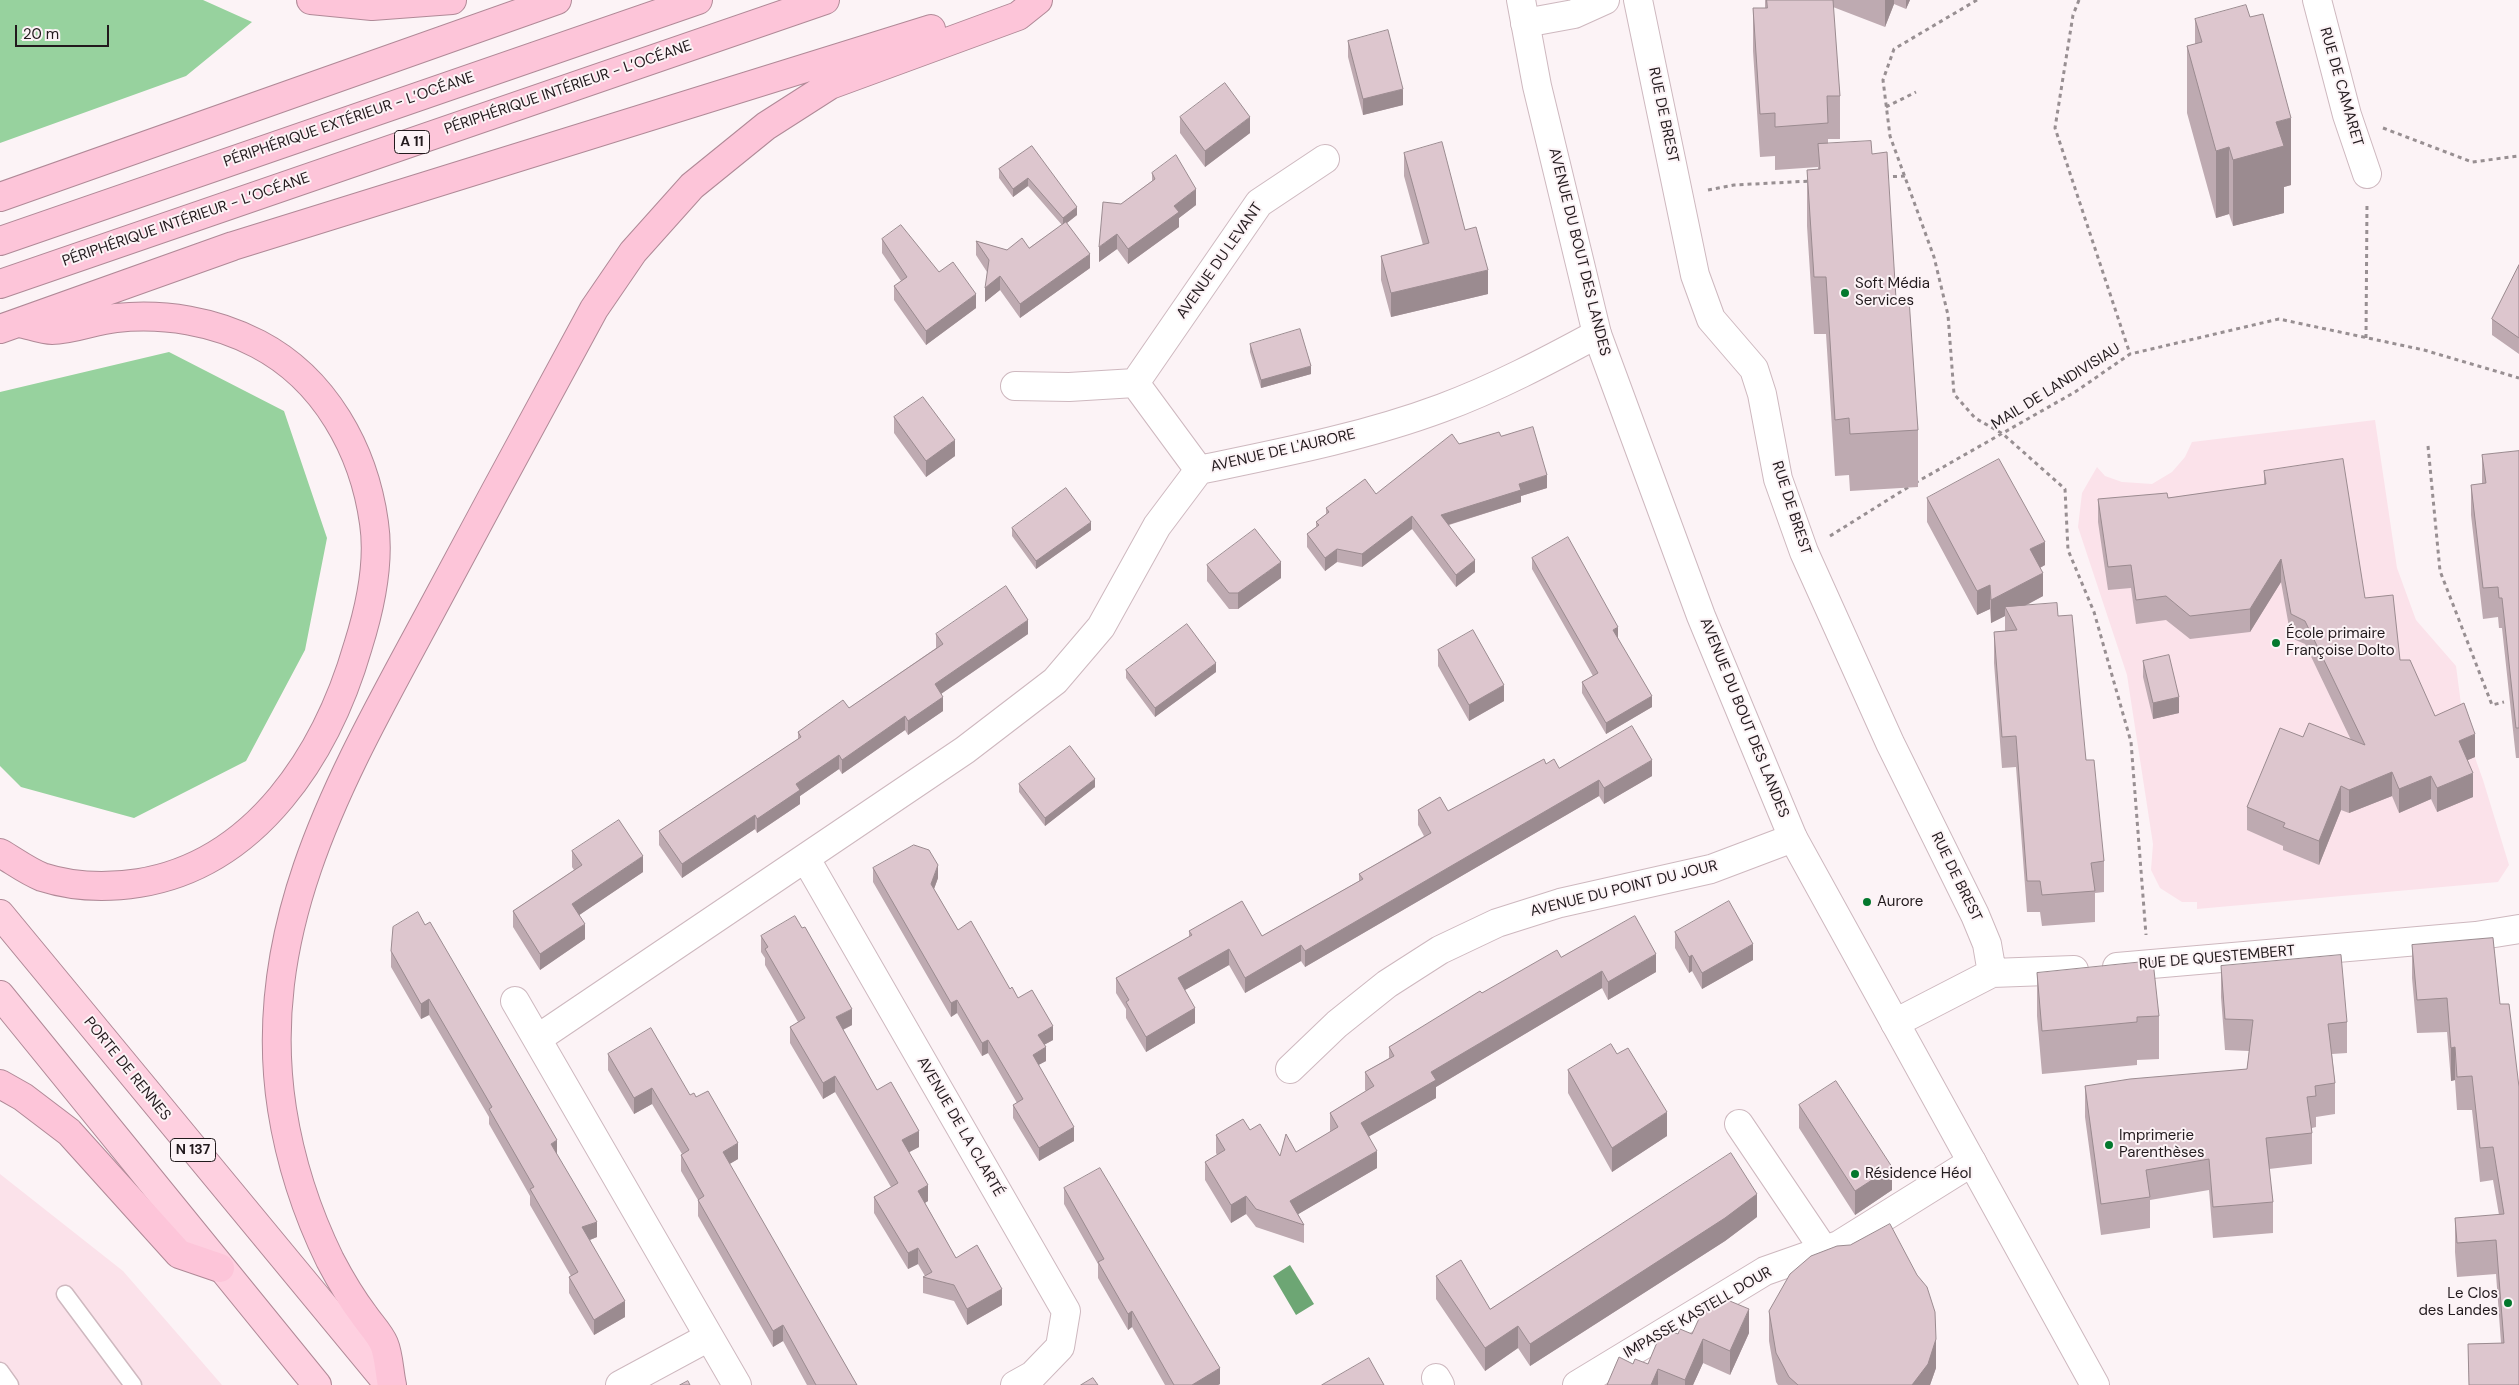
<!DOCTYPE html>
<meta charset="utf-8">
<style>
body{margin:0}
#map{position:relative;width:2519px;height:1385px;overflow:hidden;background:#fcf3f6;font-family:"DM Sans",sans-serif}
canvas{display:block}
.scale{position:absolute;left:15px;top:25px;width:94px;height:22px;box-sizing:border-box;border:2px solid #221a1d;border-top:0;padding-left:6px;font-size:15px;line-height:18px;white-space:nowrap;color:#221a1d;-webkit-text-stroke:4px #fcf3f6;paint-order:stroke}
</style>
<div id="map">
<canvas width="2519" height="1385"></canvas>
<div class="scale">20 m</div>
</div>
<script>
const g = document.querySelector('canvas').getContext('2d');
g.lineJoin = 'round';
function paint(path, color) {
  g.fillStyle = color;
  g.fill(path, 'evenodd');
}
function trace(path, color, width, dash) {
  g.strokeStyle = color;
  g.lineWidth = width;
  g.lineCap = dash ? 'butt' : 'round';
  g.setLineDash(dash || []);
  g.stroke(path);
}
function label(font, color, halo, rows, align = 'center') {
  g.font = font + ' "DM Sans",sans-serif';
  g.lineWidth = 4;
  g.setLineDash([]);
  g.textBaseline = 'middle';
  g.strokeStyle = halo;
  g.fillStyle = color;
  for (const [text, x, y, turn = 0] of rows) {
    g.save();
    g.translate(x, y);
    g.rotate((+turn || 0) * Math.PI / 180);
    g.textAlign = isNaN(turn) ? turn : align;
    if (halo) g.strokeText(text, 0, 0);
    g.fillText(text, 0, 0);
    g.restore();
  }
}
const built = new Path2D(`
 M2375,420l22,148 19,52 40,46 8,61 19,53 26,85 -11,17 -301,27v-7h-15l-22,-14 -9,-18 2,-26 -26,-169 -49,-148 4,-34 15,-26 8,9 17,6 30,2 20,-12 13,-15 7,-15z
 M0,1174l123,97 99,114h-222z`);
const forest = new Path2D(`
 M0,0h203l49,22 -66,54 -186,67z
 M169,352l115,59 43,127 -22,112 -59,111 -112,57 -113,-31 -21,-21v-374z`);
const water = new Path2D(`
 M1290,1265l24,39 -18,11 -23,-39z`);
const path = new Path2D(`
 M1977,0l-83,49 -11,31 7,56 44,121 14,58 6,79 21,24 28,16 62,55 3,61 26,62 37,130 15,193
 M2079,0l-6,15 -18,113 75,226
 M1886,107l30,-15
 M2383,128l89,34 47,-6
 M1885,177l20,-1
 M1708,190l26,-5 77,-4
 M2366,338l1,-135
 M2428,446l12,125 52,134 12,-3
 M1915,483l160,-91 55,-38 149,-35 145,31 95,28
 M1830,536l80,-50`);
const service = new Path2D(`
 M65,1294l68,91
 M0,1371l10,14`);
const minor = new Path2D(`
 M1638,0l57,275 16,44 43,50 8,25 16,85 26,73 86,191 85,172 12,29 5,29
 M2317,0l30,115 20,59
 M1525,23l49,-9 31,-14
 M1015,386l54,1 66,-4
 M1199,470l-64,-87 124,-180 66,-44
 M806,859l260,452 -6,36 -27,28 -18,10
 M2117,967l359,-31 43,-7
 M515,1001l22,38 428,-289 90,-69 46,-54 56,-101 42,-56c82,-17 165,-33 243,-62 54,-20 105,-47 155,-74
 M1895,1023l97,-50 82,-3
 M537,1039l200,346
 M1290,1069l47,-45 50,-40 53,-34 57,-27 63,-20 151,-34 82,-31
 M1739,1124l85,126
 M1436,1378l4,7
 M620,1385l89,-48
 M1577,1385l188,-114 74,-26 133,-83`);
const tertiary = new Path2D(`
 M1521,0l16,86 60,248 104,282 92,222 302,547`);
const trunk = new Path2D(`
 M0,914l389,471
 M0,995l317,390`);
const motorway = new Path2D(`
 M311,0l61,6 80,-6
 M0,197l557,-197
 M0,241l698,-241
 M0,284l825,-284
 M0,329l233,-83 698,-217
 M0,853c14,8 27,18 42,24 31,10 65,11 97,6 118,-19 188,-130 219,-237 12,-38 22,-83 16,-123 -10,-73 -49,-144 -116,-179 -44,-23 -94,-31 -142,-26 -21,2 -43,12 -64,12 -10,0 -22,-5 -32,-7
 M0,1084l23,13 46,35 110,122 41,14
 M392,1385c-3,-13 -3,-29 -8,-41 -4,-10 -14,-20 -20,-29 -13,-17 -24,-36 -34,-55 -23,-47 -40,-100 -48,-151 -29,-187 65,-341 149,-498 54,-101 108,-201 163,-302l39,-57 59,-66 74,-60 64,-41 188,-69 20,-16`);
const wall = new Path2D(`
 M1765,0h145l-4,9 -12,-5 -9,23 -52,-20 7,89v43h-12v5l44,10 46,276v57l-68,4 -1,-16 -14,1 -9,-142h-12l-7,-108v-56l11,-1v-2l-43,3v-14l-15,1 -7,-106v-43h12z
 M2195,19l96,166 -7,2v26l-51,13 -4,-12 -13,4 -29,-105v-67l8,-2z
 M1348,41l55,64 -40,10 -15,-58z
 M1180,117l70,16 -45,34 -25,-34z
 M1032,146l45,69 -10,8 23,45 -70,50 -20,-28 -15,12 2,-30 -11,-17v-14l31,9 22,-2 33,-23 -34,-39 -15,11 -14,-19v-9z
 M1404,153l61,77 23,64 -97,23 -10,-37v-24l42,-11 -19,-69z
 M1152,173l44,32 -17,13v9l-51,37 -11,-15 -18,13 22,-58 31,-23z
 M882,239l57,33 37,36 -50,37 -32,-45v-14l7,-5 -19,-28z
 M2519,265v89l-27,-19v-16z
 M1250,344l61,30 -50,14 -11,-36z
 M894,417l61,39 -29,21 -32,-44z
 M1501,436l46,52 -26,8v6l-72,23 26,47 -19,15 -44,-58 -50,38 -25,-5 -12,9 -18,-24v-13l9,-7v-5l10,-8v-6l50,-14 83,-50z
 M2519,451v307h-3l-14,-130h-3l-1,-11 -15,2 -12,-104v-30l11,-1v-29z
 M2264,471l101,127 35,62 35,56 40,41 -8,3 6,37 -36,15 -6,-13 -32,14 -7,-17 -43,17 -8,-3 -22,55 -36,-15v-4l-36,-16v-23l56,-70 48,3 -46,-96 -14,-6 -10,-56 -31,50 -60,7 -24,-19 -30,4 -5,-36 -23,2 -10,-68v-23l70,-1 96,-13z
 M1927,498l118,67 -5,3 3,28 -18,10 33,10 28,144 18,101v31l-9,1v29l-53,4 -2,-14h-13l-11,-145 -14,1 -8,-105v-31l11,-1v-15l-14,7 -1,-14 -13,6 -50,-93z
 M1012,528l79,2 -55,39 -24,-33z
 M1532,558l86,80 34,69 -46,27 -24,-41v-11l11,-6 -61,-107z
 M1207,565l74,13 -43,31h-9l-22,-28z
 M936,634h92l-87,60 2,17 -35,24 -3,-5 -63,44 -3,-5 -39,27v8l-43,29 -2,-4 -73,49 -23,-33v-14l139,-92v-7l51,-24 87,-60z
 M1438,650l66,51 -35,20 -31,-55z
 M2143,661l36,52 -26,6 -10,-42z
 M1126,670l90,2 -61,45 -29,-39z
 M1546,764l13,4 93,8 -48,28 -5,-8 -294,171 -4,-6 -56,32 -16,-28 -44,25 10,33 -49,29 -20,-34v-9l-10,-16v-15l73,-41v-6l73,5 97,-55v-7l65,-38 -6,-11v-15l30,1z
 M1019,784l76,3 -50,39 -26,-34z
 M572,851l71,21 -64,43 6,24 -45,31 -27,-43v-16l61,-41 -2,-3z
 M873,868l65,10 -4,11 24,41 60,68 35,42 -9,5 2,16 -8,4 36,76 -35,20 -26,-43v-13l4,-2 -29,-50 -6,3 -25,-43 -6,4 -78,-135z
 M1675,932l78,28 -51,29 -10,-18 -3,2 -14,-25z
 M761,936l91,89 -9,5 34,60 42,57 -10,5 19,49 -3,2 31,55 46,47 -35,20 -13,-24 -31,-8v-16l2,-1 -7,-12 -10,5 -34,-56v-16l17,-10 -56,-95 -12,7 -33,-56v-16l8,-5 -33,-57v-7l-4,-6z
 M2493,938l26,447h-50l-1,-41 33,-1 -5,-69 -39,3 -2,-25v-34l44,-3 -6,-35 -13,2 -8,-72h-15l-2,-30 -4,1 -4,-49 -30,1 -5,-55v-33z
 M391,951l166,204 40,82 -7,3 35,77 -31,18 -25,-42v-16l2,-1 -41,-71v-9l-41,-72v-7l-60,-102 -8,4 -30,-52z
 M1561,957l95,15 -48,28 -6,-12 -166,99v11l-67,38 8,32 -79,46 6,11v18l-48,-16 -10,-13 -15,9 -26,-43v-18l12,-7 -1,-2v-18l34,-5 30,26 16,-4 34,-20v-19l36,-22 -1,-1v-18l24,-14v-11l93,-54z
 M2221,966l126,56v31l-15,1 3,29v31l-19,3v10l-4,1v36l-43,5 4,33v31l-60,5 -4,-48 -59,10v28l-49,7 -16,-118v-31l162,-17 2,-18 -24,-1 -4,-53z
 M2037,973l122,43v43l-22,1v5l-95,9 -5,-58z
 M608,1054l82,41 48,64 -9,5 128,221h-50l-24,-44 -10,6 -75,-131v-16l-17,-29v-16l1,-1 -30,-50 -18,10 -26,-44z
 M1617,1054l50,82 -55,36 -44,-79v-23z
 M1799,1105l93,85 -37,25 -56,-87z
 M1064,1188l156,196 -2,1h-53l-33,-58 -4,3 -30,-52v-14l-34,-60z
 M1757,1217l-32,24 -195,125 -12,-18 -33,23 -49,-72v-23l54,33z
 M1769,1311l167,57 -6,17h-152l-2,-3 -7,-41z
 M1749,1333l-19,42 -27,-12 -10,22h-86l26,-21h15l30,-30z`);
const shadedWall = new Path2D(`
 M1885,0h9v4l-9,23z
 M1906,0h4l-4,9z
 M1403,89v16l-40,10v-16z
 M1250,117v16l-45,34v-16z
 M2291,118v67l-7,2v26l-51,13v-66l43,-38z
 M2229,147v67l-13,4v-67z
 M1028,178v8l-15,11v-8z
 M1196,189v16l-17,13v9l-51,37v-15l46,-43z
 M1077,207v8l-14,11v-8z
 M1117,234v15l-18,13v-15z
 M1090,254v14l-70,50v-14z
 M1488,270v24l-97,23v-24z
 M1000,276v14l-15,12v-14z
 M976,294v14l-50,37v-14z
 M1311,366v8l-50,14v-8z
 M955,440v16l-29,21v-16z
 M1547,475v13l-26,8v6l-80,25v-12l78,-31z
 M1412,516v13l-50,38v-13z
 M1091,522v8l-55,39v-8z
 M2045,542v23l-15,8v-24z
 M1337,549v13l-12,9v-13z
 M2281,559v23l-31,50v-23z
 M1475,560v12l-19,15v-12z
 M1281,562v16l-43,31v-16z
 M2043,573v23l-34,18 -4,-7v9l-14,7v-23z
 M1990,585v24l-13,6v-24z
 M1028,620v14l-93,64v-14z
 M1618,627v11l-5,3v-11z
 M1216,663v9l-61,45v-9z
 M1504,685v16l-35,20v-16z
 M1652,696v11l-46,27v-11z
 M943,697v14l-35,24v-14z
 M2179,697v16l-26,6v-16z
 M905,716v14l-63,44v-14z
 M2475,734v23l-16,7v-23z
 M839,755v14l-39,27v8l-43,29v-14l39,-35z
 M1652,760v16l-48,28v-16z
 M2392,772v24l-43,17v-23z
 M2473,773v24l-36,15v-24z
 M2431,776v23l-32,14v-24z
 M1095,779v8l-50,39v-8z
 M1599,780v16l-294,171v-16z
 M2341,786v24l-22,55v-24z
 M755,815v14l-73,49v-14z
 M643,856v16l-71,48v-16z
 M938,865v13l-7,19v-13z
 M585,924v15l-45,31v-16z
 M1753,944v16l-51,29v-16z
 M1301,945v16l-56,32v-15z
 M1229,949v16l-51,29v-16z
 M1656,954v18l-48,28v-18z
 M1692,955v16l-3,2v-16z
 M1602,971v17l-166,99v11l-75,43v-18l70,-51z
 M429,999v16l-8,4v-15z
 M957,1000v13l-6,4v-14z
 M1195,1008v15l-49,29v-15z
 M852,1009v16l-16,8v-16z
 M1053,1026v14l-15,8v-13z
 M988,1040v13l-6,3v-13z
 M1046,1047v14l-13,7v-13z
 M2455,1047v33l-4,1v-33z
 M835,1076v16l-12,7v-16z
 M652,1088v16l-18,10v-16z
 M1667,1112v24l-55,36v-24z
 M1074,1127v14l-35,20v-13z
 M919,1131v16l-17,9v-16z
 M557,1140v15l-6,-11z
 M738,1143v16l-15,9v-16z
 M1377,1151v17l-87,51v-18z
 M1892,1167v23l-37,25v-24z
 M928,1185v16l-10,6v-16z
 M1757,1194v23l-32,24 -195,125v-22z
 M1246,1196v18l-15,9v-18z
 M597,1222v15l-15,6v-16z
 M918,1248v16l-10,5v-16z
 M1002,1289v16l-35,20v-16z
 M625,1301v16l-31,18v-15z
 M1749,1309v24l-19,42v-24z
 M1132,1311v16l-4,3v-16z
 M783,1325v16l-10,6v-16z
 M1518,1326v22l-33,23v-23z
 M1703,1339v24l-10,22h-8v-5z
 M1936,1339v29l-6,17h-18z
 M1220,1368v16l-2,1h-26z
 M1658,1369v16h-7z`);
const building = new Path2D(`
 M1767,0h66l7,96h-13l1,27 -53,4v-14l-15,1 -7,-106h14z
 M2246,5l4,12 13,-3 28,104 -15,4 8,24 -51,14 -4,-13 -13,4 -29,-105 15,-4 -7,-23z
 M1388,30l15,59 -40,10 -15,-58z
 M1225,83l25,34 -45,34 -25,-34z
 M1871,141l1,13 15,-2 9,147h13l9,131 -68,4 -1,-16 -14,2 -9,-143h-12l-7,-107 13,-1 -2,-25z
 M1442,142l23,88 11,-3 12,43 -97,23 -10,-37 48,-13 -25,-90z
 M1032,146l45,61 -14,11 -35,-40 -15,11 -14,-20z
 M1176,155l20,34 -22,17 5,6 -51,37 -11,-15 -18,13 4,-45 18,2 34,-25 -3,-6z
 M1066,222l24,32 -70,50 -20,-28 -15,12 4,-28 -13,-19 31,9 15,-12 7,10z
 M901,225l38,47 14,-10 23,32 -50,37 -32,-45 13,-9 -25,-38z
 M2519,265v73l-27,-19z
 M1300,329l11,37 -50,14 -11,-36z
 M923,397l32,43 -29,21 -32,-44z
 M1533,427l14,48 -28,9 2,6 -80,25 34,45 -19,15 -44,-59 -50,38 -25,-5 -12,9 -18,-24 12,-9 -3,-3 13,-10 -3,-4 39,-29 11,15 76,-60 7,10 40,-12 2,4z
 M2519,451v277h-3l-14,-130h-3l-1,-11 -15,1 -12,-103 15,-2 -4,-28z
 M1999,459l46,83 -15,7 13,24 -52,27 -1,-15 -13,6 -50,-93z
 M2343,459l22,139 28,-3 7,65h10l25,56 29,-13 11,31 -16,7 14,32 -36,15 -6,-12 -32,13 -7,-17 -43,18 -8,-4 -22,55 -36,-14 2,-4 -38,-16 33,-79 23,9 6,-14 56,22 -60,-124 -14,-7 -10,-55 -31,50 -60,7 -24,-20 -30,4 -5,-35 -23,2 -10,-68 69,-6 1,5 98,-14 -2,-13z
 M1066,488l25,34 -55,39 -24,-33z
 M1255,529l26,33 -43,31h-9l-22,-28z
 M1568,537l50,90 -5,3 39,66 -46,27 -24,-41 16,-9 -66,-115z
 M1006,586l22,34 -93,64 8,13 -35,24 -3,-5 -63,44 -3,-5 -43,29 4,6 -43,29 -2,-4 -73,49 -23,-33 142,-94 -3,-5 45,-32 6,8 94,-64 -7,-10z
 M2057,603l1,13 14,-1 14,145h8l10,101 -13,2 4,28 -53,4 -2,-14h-13l-11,-145 -14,1 -8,-105 23,-2 -12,-23z
 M1187,624l29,39 -61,45 -29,-38z
 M1473,630l31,55 -35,20 -31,-55z
 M2169,655l10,42 -26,6 -10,-42z
 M1632,726l20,34 -48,28 -5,-8 -294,171 -4,-6 -56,33 -16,-29 -51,29 17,30 -49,29 -20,-35 3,-2 -13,-22 76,-43 -3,-4 53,-30 20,35 101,-57 -4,-5 72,-41 -13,-23 22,-13 8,14 96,-52 2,5 8,-5 5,9z
 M1070,746l25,33 -50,39 -26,-34z
 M619,820l24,36 -71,48 13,20 -45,30 -27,-43 69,-46 -10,-14z
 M914,845l15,5 9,15 -7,19 27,46 13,-9 39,68 2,-2 6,11 14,-8 21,36 -15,9 8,12 -13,8 41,72 -35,21 -26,-43 10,-6 -35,-59 -6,3 -25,-43 -6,3 -78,-135z
 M1729,901l24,43 -51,29 -10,-18 -3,2 -14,-25z
 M418,912l7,13 5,-3 127,218 -6,4 46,78 -15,5 43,74 -31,19 -25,-43 9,-5 -48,-83 4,-2 -45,-78 3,-2 -63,-108 -8,5 -30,-53 2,-24z
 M795,916l7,12 3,-1 47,82 -16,8 41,73 14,-8 28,49 -17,9 26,45 -10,6 38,67 21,-13 25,44 -35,20 -13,-24 -31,-8 9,-5 -14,-24 -10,5 -34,-56 24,-14 -63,-107 -12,7 -33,-56 15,-9 -40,-69 3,-2 -7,-11z
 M1635,916l21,38 -48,28 -6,-11 -171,101 5,8 -75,43 16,28 -87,50 14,24 -48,-16 -10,-13 -15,9 -26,-43 20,-12 -9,-15 27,-16 7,11 10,-6 20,32 6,-22 10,18 42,-25 -8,-14 44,-27 -9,-14 29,-16 -5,-9 91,-56 2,2 75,-43 4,7z
 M2493,938l7,66h9l10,83v298h-50l-1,-41 36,-1 -8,-103 -39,3 -2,-25 49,-4 -11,-67 -13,1 -8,-72 -15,1 -2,-30 -4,1 -4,-50 -30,2 -5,-55z
 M2341,955l6,67 -19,2 7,59 -20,3 1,10 -9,1 5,36 -46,5 7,64 -60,5 -4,-48 -63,11 4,27 -49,7 -16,-118 45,-7 117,-10 6,-49 -28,-1 -4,-53z
 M2153,961l6,55 -22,1v5l-95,9 -5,-58z
 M651,1028l39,67 4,-2 2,4 12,-6 30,52 -15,9 134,233h-41l-33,-60 -10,6 -75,-131 6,-4 -23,-41 8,-5 -37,-62 -18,10 -26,-44z
 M1611,1044l6,10 11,-6 39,64 -55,36 -44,-78z
 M1836,1081l56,86 -37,24 -56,-86z
 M1731,1153l26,41 -32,24 -195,126 -12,-18 -33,22 -49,-72 25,-16 29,49z
 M1100,1168l120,200 -28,17h-18l-42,-74 -4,3 -30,-52 6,-3 -40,-71z
 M1890,1224l27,51 10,12 8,25 1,27 -8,25 -16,21h-114l-9,-8 -13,-24 -7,-42 21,-37 21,-18 26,-10 13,-1z
 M1710,1299l13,6 2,-6 24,10 -19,42 -27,-12 -18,41 -27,-11 -7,16h-44l12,-28 14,7 2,-5 13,5 15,-36 15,6 2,-5 12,5 15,-33z
 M1369,1358l15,27h-62z
 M1093,1378l5,7h-17z
 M688,1381l2,4h-10z`);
const markers = [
 [1845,293,5,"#03782d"],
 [2276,643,5,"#03782d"],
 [1867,902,5,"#03782d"],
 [2109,1145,5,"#03782d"],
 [1855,1174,5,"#03782d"],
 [2508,1303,5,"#03782d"]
];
const shields = [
 [412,142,35],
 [193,1150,45]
];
const shieldNames = [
 ["A 11",412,142],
 ["N 137",193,1150]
];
const streetNames = [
 ["RUE DE CAMARET",2341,87,74],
 ["PÉRIPHÉRIQUE INTÉRIEUR - L’OCÉANE",568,88,-19],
 ["RUE DE BREST",1663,115,78],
 ["PÉRIPHÉRIQUE EXTÉRIEUR - L’OCÉANE",349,120,-19],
 ["PÉRIPHÉRIQUE INTÉRIEUR - L’OCÉANE",186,220,-19],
 ["AVENUE DU BOUT DES LANDES",1579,252,76],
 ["AVENUE DU LEVANT",1220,261,-55],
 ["MAIL DE LANDIVISIAU",2056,387,-32],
 ["AVENUE DE L'AURORE",1283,451,-13],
 ["RUE DE BREST",1791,508,72],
 ["AVENUE DU BOUT DES LANDES",1744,718,68],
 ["RUE DE BREST",1956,877,64],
 ["AVENUE DU POINT DU JOUR",1624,889,-14],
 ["RUE DE QUESTEMBERT",2217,958,-5],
 ["PORTE DE RENNES",127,1069,51],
 ["AVENUE DE LA CLARTÉ",960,1127,60],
 ["IMPASSE KASTELL DOUR",1698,1313,-30]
];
const poiNames = [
 ["Soft Média",1855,284],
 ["Services",1855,301],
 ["École primaire",2286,634],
 ["Françoise Dolto",2286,651],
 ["Aurore",1877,902],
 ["Imprimerie",2119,1136],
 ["Parenthèses",2119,1153],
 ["Résidence Héol",1865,1174],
 ["Le Clos",2498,1294,"right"],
 ["des Landes",2498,1311,"right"]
];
paint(built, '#fbe2ea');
paint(forest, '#97d29e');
paint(water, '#6da674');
trace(service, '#ceb8bf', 19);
trace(minor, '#ceb8bf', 30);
trace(tertiary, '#ceb8bf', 30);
trace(trunk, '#b08997', 30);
trace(motorway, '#b08997', 30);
trace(path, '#988f92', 3, [4, 4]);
trace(service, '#fff', 16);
trace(minor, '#fff', 28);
trace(tertiary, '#fff', 28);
trace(trunk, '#fed0e0', 28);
trace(motorway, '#fdc5d9', 28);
paint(wall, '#beaab1');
paint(shadedWall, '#9b8b90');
paint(building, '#ddc6ce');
trace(building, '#9b8b90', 1);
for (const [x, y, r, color] of markers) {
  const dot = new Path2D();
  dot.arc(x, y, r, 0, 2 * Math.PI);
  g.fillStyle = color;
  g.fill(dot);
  trace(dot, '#fcf3f6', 2);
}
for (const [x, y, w] of shields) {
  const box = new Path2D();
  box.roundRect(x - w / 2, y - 11.5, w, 23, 4);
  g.fillStyle = '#fcf3f6';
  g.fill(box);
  trace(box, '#221a1d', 1);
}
label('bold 14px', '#221a1d', null, shieldNames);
label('15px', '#221a1d', '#fcf3f6', streetNames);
label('15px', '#221a1d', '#fcf3f6', poiNames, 'left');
</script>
